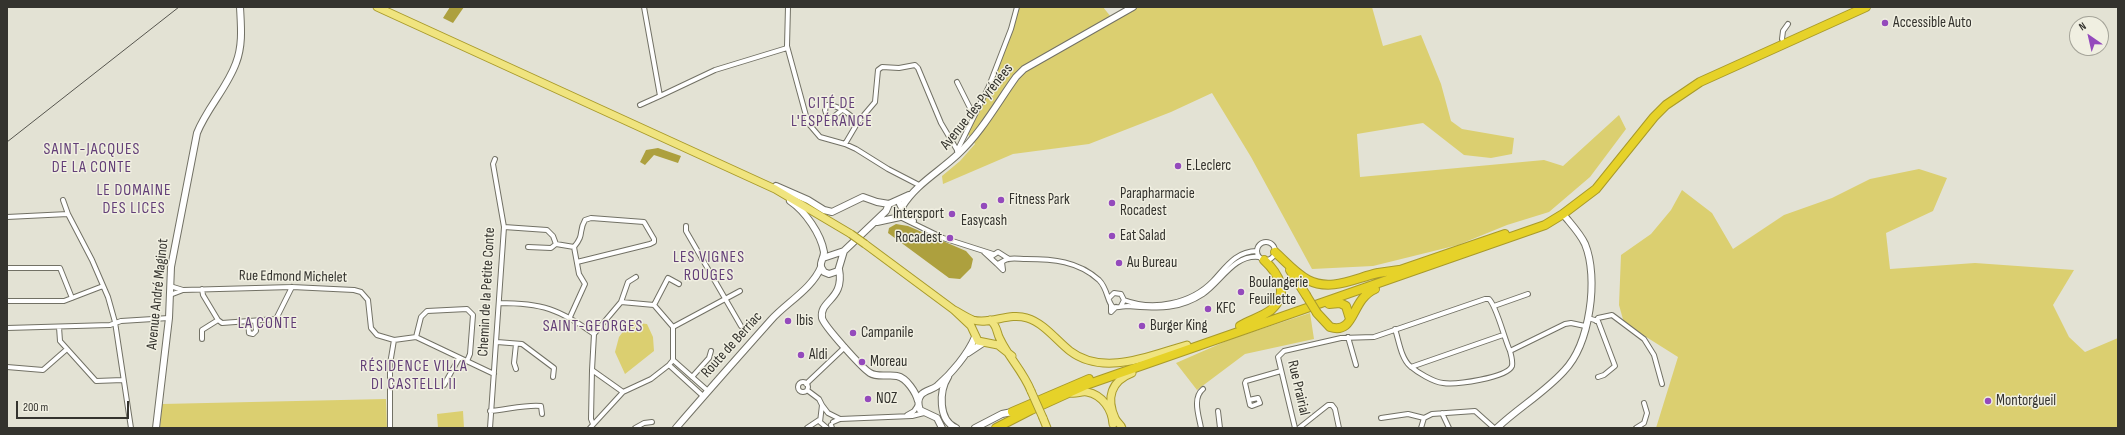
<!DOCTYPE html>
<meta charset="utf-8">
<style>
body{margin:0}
#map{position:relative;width:2125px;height:435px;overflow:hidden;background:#e3e2d4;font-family:"Sofia Sans Condensed",sans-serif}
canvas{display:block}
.frame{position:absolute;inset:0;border:8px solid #34332e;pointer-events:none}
.north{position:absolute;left:2069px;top:16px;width:40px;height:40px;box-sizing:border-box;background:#f0efe1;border:1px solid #a5a499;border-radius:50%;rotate:326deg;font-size:11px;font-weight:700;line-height:16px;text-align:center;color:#34332e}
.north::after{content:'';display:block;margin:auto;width:14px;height:18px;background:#944abc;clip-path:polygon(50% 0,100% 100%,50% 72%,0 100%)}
.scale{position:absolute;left:16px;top:401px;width:113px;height:18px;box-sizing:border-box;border:2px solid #34332e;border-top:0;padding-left:5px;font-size:12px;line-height:14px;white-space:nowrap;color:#34332e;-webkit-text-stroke:3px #f0efe1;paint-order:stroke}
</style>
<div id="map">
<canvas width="2125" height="435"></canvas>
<div class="frame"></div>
<div class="north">N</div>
<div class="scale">200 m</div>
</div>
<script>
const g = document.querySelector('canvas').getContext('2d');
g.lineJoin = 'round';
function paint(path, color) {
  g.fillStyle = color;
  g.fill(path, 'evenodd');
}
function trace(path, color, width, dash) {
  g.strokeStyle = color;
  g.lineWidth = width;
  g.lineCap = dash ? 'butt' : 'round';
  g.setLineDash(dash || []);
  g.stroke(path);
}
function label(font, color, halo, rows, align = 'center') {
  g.font = font + ' "Sofia Sans Condensed",sans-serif';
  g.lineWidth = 3;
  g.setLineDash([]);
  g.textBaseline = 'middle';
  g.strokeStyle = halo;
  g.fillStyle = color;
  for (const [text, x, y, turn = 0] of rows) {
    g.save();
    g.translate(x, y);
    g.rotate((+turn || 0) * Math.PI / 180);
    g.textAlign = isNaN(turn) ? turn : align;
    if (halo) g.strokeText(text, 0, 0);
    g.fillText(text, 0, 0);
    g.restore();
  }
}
const green = new Path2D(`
 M1017,7h86l8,10 16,-10h245l11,39 38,-11 20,49 10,37 11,8 52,9 -2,16 -21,4 -27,-3 -41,-32 -66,11 3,43 184,-17 19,6 56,-51 7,14 -36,48 -41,35 -42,13 -49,20 -85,21 -61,3 -61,-112 -39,-64 -41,19 -82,32 -76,10 -70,30 -1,-8 18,-15 15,-17 -8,-11 23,-48z
 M1919,169l28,9 -14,33 -47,22 4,36 85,-6 99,7 -21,35 16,32 16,15 33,-14v90h-462l22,-71 -54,-34 -5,-18 2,-50 30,-21 20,-24 11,-20 30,23 21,36 51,-34 48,-17 38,-19z
 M1310,313l4,26 -69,15 -48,36 -21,-27 55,-24z
 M630,322l17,2 6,13 1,14 -29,23 -10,-22 4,-15z
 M386,399l1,29h-227l2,-24z
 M463,411l1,17h-26l-1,-14z`);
const water = new Path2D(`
 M450,7h14l-11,16 -10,-5z
 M658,148l23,8 -3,7 -24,-8 -9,10 -5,-3 6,-12z
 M896,224l12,2 58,25 7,8 -2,9 -11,11 -11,-1 -61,-45 1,-5z`);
const street = new Path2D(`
 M644,7l16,89 55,-26 72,-22
 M788,7l-1,39 21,77 12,14 25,7 11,5 32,20 31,16
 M1782,39l1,-8 5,-7
 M957,82l17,34
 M640,105l20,-9
 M842,110l-10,8 -5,-2 -2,-6 2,-5c12,0 22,9 31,17
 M845,144l13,-22 17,-20 3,-32 4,-3 17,1 16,-3 3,3 23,55 16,27
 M957,151l32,-65 22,-57 6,-22
 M63,200l5,14 24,46 16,37 7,25 16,106
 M903,210l11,11
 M7,217l61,-3
 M900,217l43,21 50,16
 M686,226v5l55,95
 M504,227l43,3 6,6 3,8 18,3c11,-13 4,-15 11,-27l6,-2 53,4 10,17v3l-4,2 -73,18
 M1257 251a9 9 0 1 1 18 0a9 9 0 1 1-18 0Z
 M528,247l23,1 5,-4
 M984,252l13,12c5,-1 6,-4 11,-5 6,-1 12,0 18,0 27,0 52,2 73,21 9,9 8,22 14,27 6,1 10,-1 15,-1 28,2 49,5 75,-12 18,-12 31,-40 56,-37
 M992,256l6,-4 11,7
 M997,264l6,6 -1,-8
 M7,268h53l12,30
 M170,286l13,4 109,-3 62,3 7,2 7,8 3,28 6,7 17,5 22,-3 78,37
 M202,289l1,6 15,25 4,3 54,-4 16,-32
 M170,295l13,-5
 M1109,298l5,-5 7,1 3,6 -3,6
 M1124,300c29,11 67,4 89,-19 13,-14 23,-30 44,-30
 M7,301h57l39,-15
 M621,302l7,-20 8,-5
 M499,303c43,0 60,6 95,31l-2,36 31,22 28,-13 18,-14
 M654,305l14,-27 11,6
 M1111,305v7l5,-5
 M1494,306l34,-12
 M570,317l15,-33 -6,-10 -5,-27
 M1588,318l10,3 17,45 -11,9 -6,2
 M248,321l1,12 4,1 3,-3 -1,-10
 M1596,321l2,-3 14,-3 32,24 10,16 8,29
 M59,327l1,14 36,40 27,-1
 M673,327l67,-36
 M7,328l103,-3 11,-4 48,-3
 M1395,329c4,12 6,29 15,37 7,6 23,16 33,17 12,2 64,-5 69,-17 1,-5 -1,-11 -2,-15
 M594,334l27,-32 33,3 19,22v33
 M416,337l5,-20 6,-6 40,-2 6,6 -3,39 -3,7
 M1348,337l8,28
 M202,339v-9l16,-10
 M497,342l25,2 32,24 -1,9
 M7,367l36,3 24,-21
 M1411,367l92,-32
 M516,369l-2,-6 2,-19
 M592,370l-1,49 2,5
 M692,377l17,-19 2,-7
 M798 387a5 5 0 1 1 10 0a5 5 0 1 1-10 0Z
 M806,384l39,-37
 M444,385l15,-27
 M807,390l12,9 3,6
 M703,396l-34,-31 4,-5 35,31
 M1249,400l9,-2 2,5 -8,3 -2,-1 -5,-22 1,-2 35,-10
 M490,411c15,-1 38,-7 51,-5l1,8
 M1218,411l2,17
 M1442,413l7,15
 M907,415l7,-4 4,-6
 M1381,418l27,-4 16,4 8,-4 43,-3 19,17
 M833,422l7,-3 72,-3 12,-3
 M831,425l1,3
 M390,428v-64l4,-24
 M490,428l14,-201 -11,-63 2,-5
 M590,428l33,-36
 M635,428l9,-5 8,-1
 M807,428l12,-8
 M827,428l-7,-6 2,-17 6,8 12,6
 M1201,428c-2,-12 -9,-30 2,-39
 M1295,428l-17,-71 6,-6 57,-13 33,-1 111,-38h4c8,8 15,39 21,52l55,-27 6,-1 14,3
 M1299,428l29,-23h4l3,4 4,19
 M1421,428l3,-10
 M1636,428l8,-5 3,-10 -3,-10`);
const secondary = new Path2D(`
 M776,186l32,14 16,10 8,2 31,-15 14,5 12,2 20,-9
 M790,201c15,10 31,33 34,51 0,6 -4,9 -3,15l3,5 5,2 9,-3 6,-20 42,-40 3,-7
 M902,207c14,-23 37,-35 56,-53 23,-21 40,-52 58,-77l8,-8 109,-62
 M877,222l23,-5 3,-7 -3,-6
 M823,258l21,-7
 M839,269c6,31 -20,31 -17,49 2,8 40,50 48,55 8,5 19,1 27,3 10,2 19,17 21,25
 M968,353l15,-10
 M948,377c-9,14 -10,43 8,51
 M156,428l13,-110 2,-51 26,-134c10,-25 30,-45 39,-70 7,-18 5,-37 4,-56
 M676,428c31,-36 63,-72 95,-108 15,-17 41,-31 50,-53
 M942,428l-5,-10 -17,-8c-2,-5 -3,-10 1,-15 4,-5 11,-5 16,-9 14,-12 31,-32 38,-49
 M975,428l27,-14 10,-2
 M1497,428c21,-20 47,-35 67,-57 26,-27 35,-93 21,-127 -5,-11 -15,-21 -22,-30`);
const primary = new Path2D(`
 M377,7l398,182 76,45
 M865,244l89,66 17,16 7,15 20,4 14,11
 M954,310c6,3 13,8 19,10 18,5 36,-8 54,-2 17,5 30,23 43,33 34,26 81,4 117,-6
 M990,320c8,6 6,12 10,19 9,19 23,32 31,52
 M1071,393c6,1 10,-2 16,-1 16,3 25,18 26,32
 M1043,418l4,10
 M1122,428c-1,-4 -5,-5 -7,-10 -9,-20 -4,-37 17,-45`);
const highway = new Path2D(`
 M1275,252c10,9 20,21 33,28 23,12 47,-2 70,-7 7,-1 14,-2 21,-3
 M1290,270l16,25
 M1400,270l105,-36
 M1329,304l11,-1 6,3 4,13
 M1317,313l13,14c26,8 20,-27 45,-38
 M1240,326c9,-6 22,-9 31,-16 19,-17 8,-36 -7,-50
 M1012,412l77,-33
 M996,428l35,-18 55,-25 459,-160 18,-11 33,-25 58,-72 12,-12 34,-23 166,-75`);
const rail = new Path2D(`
 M7,142l172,-135`);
const primaryBridge = new Path2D(`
 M851,234l14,10
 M1031,391l12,27`);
const highwayBridge = new Path2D(`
 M1306,295l11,18`);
const markers = [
 [1885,23,4,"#944abc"],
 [1178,166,4,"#944abc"],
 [1001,200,4,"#944abc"],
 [1112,203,4,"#944abc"],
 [984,206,4,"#944abc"],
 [952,214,4,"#944abc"],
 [1112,236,4,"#944abc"],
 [950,238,4,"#944abc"],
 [1119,263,4,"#944abc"],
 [1241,292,4,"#944abc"],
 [1208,309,4,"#944abc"],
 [788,321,4,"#944abc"],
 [1142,326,4,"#944abc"],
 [853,333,4,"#944abc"],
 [801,355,4,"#944abc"],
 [862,362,4,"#944abc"],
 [868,399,4,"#944abc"],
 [1988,401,4,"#944abc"]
];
const poiNames = [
 ["Accessible Auto",1893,23],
 ["E.Leclerc",1186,166],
 ["Parapharmacie",1120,194],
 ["Rocadest",1120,211],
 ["Fitness Park",1009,200],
 ["Intersport",944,214,"right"],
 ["Easycash",984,221,"center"],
 ["Eat Salad",1120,236],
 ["Rocadest",942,238,"right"],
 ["Au Bureau",1127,263],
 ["Boulangerie",1249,283],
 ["Feuillette",1249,300],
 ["KFC",1216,309],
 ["Ibis",796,321],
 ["Burger King",1150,326],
 ["Campanile",861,333],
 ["Aldi",809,355],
 ["Moreau",870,362],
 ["NOZ",876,399],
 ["Montorgueil",1996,401]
];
const streetNames = [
 ["Avenue des Pyrénées",977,107,-51],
 ["Rue Edmond Michelet",293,277,1],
 ["Chemin de la Petite Conte",487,292,-87],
 ["Avenue André Maginot",158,294,-84],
 ["Route de Berriac",732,345,-48],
 ["Rue Prairial",1298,388,77]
];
const neighbourhoodNames = [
 ["CITÉ DE",832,104],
 ["L'ESPÉRANCE",832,122],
 ["SAINT-JACQUES",92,150],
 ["DE LA CONTE",92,168],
 ["LE DOMAINE",134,191],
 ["DES LICES",134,209],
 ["LES VIGNES",709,258],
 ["ROUGES",709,276],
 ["LA CONTE",268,324],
 ["SAINT-GEORGES",593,327],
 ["RÉSIDENCE VILLA",414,367],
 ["DI CASTELLI II",414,385]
];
paint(green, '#dbcf70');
paint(water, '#ada03e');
trace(street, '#727165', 6);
trace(secondary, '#727165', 8);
trace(primary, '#a89a2b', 9);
trace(highway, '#a89a2b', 10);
trace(street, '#fff', 4);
trace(secondary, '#fff', 6);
trace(primary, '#f0e47f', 7);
trace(highway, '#e6d229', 8);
trace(rail, '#56554e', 1);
trace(primaryBridge, '#a89a2b', 9, []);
trace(highwayBridge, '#a89a2b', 10, []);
trace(primaryBridge, '#f0e47f', 7);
trace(highwayBridge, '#e6d229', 8);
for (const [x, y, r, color] of markers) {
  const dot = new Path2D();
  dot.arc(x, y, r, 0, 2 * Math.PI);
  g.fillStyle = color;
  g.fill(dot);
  trace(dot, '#f0efe1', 1.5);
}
label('15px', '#34332e', '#f0efe1', poiNames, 'left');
label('15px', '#34332e', '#f0efe1', streetNames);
g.letterSpacing = '1px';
label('16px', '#623e77', '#f0efe1', neighbourhoodNames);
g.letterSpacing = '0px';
</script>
